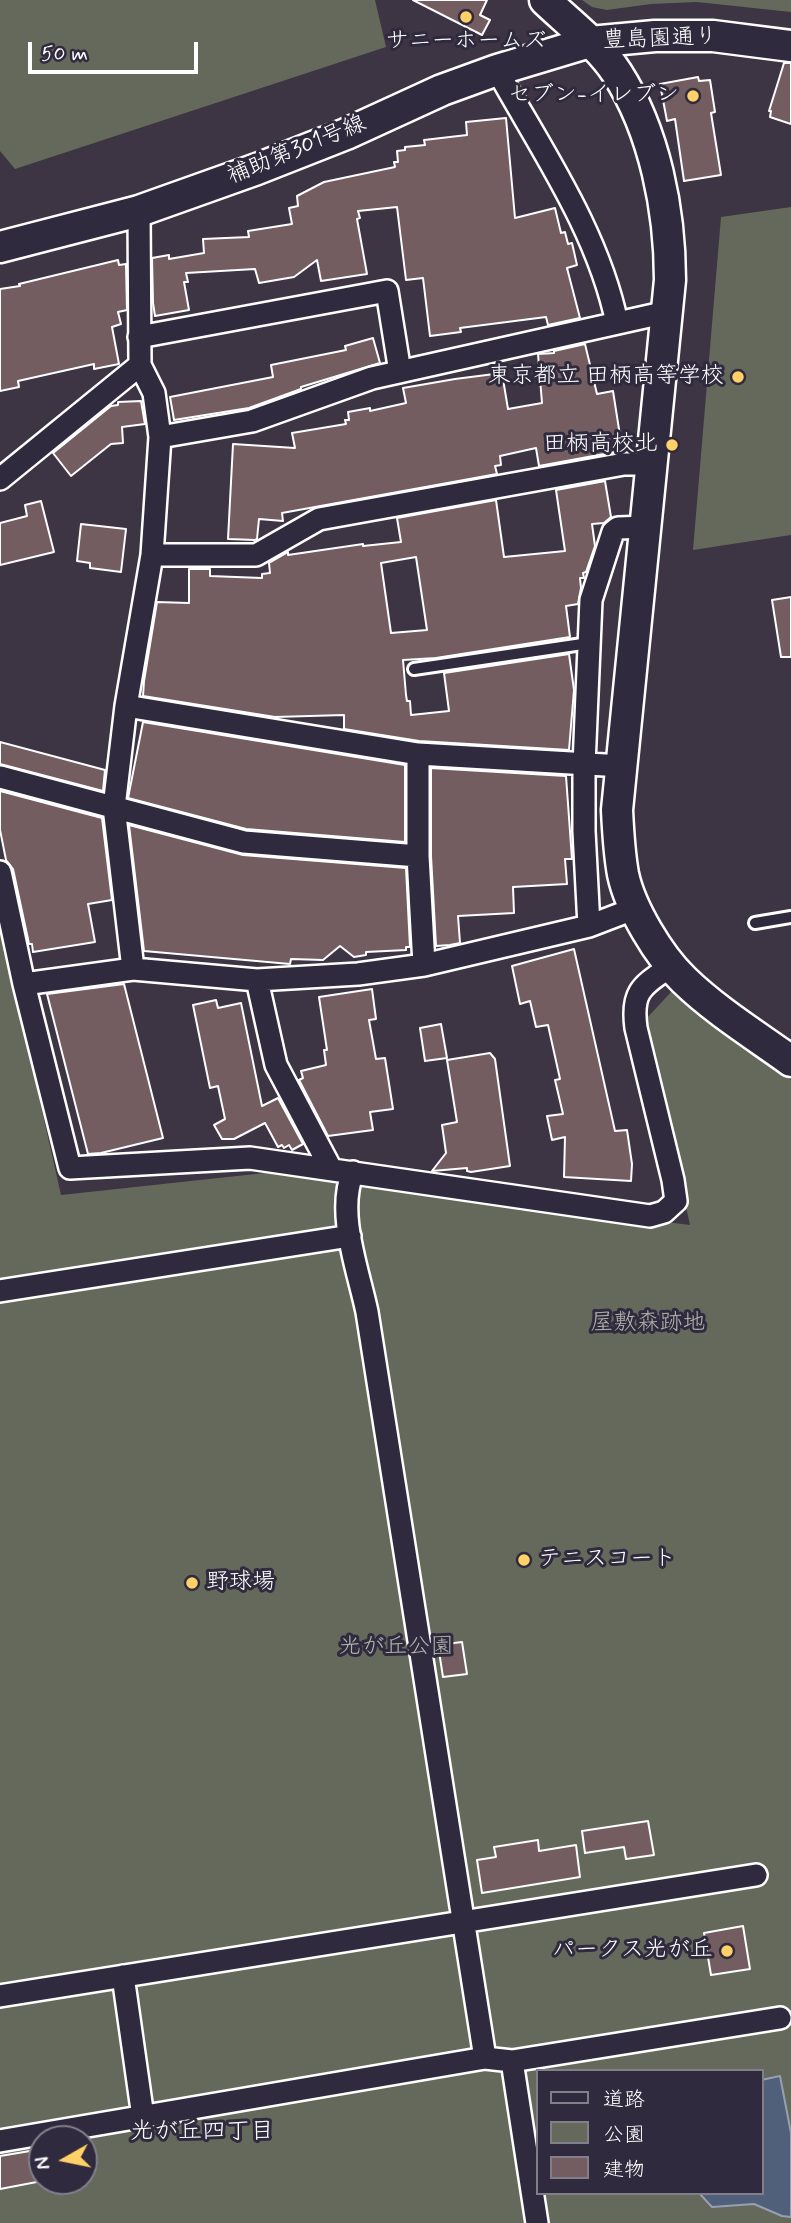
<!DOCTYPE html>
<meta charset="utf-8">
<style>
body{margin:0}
#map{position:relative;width:791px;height:2223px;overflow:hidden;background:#3d3444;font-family:Mynerve,"Klee One",sans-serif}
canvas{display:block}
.legend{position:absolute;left:536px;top:2069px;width:228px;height:126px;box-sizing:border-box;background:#2f2a3d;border:2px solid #827f8b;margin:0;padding:9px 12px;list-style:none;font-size:21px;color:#fff}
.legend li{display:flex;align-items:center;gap:14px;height:35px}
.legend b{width:35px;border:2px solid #827f8b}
.north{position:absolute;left:28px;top:2125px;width:70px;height:70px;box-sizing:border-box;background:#2f2a3d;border:2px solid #827f8b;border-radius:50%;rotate:261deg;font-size:19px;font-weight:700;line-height:28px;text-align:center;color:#fff}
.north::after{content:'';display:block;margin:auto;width:24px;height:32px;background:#ffd166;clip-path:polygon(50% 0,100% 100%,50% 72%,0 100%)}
.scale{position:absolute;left:28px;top:42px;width:170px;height:32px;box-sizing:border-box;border:4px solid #fff;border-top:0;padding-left:9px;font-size:21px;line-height:24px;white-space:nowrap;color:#fff;-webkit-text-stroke:5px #2f2a3d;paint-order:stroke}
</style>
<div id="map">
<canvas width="791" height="2223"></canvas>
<ul class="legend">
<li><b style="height:9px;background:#2f2a3d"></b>道路</li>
<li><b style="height:19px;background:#64695c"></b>公園</li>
<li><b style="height:19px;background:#735d61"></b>建物</li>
</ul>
<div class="north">N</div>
<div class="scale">50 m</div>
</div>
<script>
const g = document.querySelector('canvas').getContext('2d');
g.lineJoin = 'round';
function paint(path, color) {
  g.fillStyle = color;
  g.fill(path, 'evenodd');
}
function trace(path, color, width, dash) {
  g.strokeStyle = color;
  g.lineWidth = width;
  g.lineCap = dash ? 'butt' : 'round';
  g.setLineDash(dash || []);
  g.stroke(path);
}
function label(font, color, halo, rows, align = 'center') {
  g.font = font + ' Mynerve,"Klee One",sans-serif';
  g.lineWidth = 6;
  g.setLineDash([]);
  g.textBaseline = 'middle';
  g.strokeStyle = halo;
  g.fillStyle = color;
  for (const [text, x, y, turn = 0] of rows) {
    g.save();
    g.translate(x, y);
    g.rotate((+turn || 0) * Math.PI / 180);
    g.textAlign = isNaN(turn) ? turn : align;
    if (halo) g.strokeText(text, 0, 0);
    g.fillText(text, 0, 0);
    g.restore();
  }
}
const green = new Path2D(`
 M0,0h375l11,47 -371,122 -15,-18z
 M582,0h209v12l-94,-10 -46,2 -44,6 -15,-3z
 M791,207v328l-98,15 28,-333z
 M0,924l61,271 213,-23 416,53 -45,-205 28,-30 118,90v1143h-791zM537,2071h224v122h-224zM42,2139h42v42h-42z`);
const water = new Path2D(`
 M780,2076l11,57v84l-9,-1 -28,-12 -42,3 -13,-14h62v-113z`);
const building = new Path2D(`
 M413,0h74l-7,15 10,5 -8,15z
 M784,63h7v61l-21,-7 1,-6h-2z
 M698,77l1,4 11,-1 5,32 -4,1 10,62 -37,6 -9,-62 -8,2 -7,-37z
 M506,118l9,100 40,-10 6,25 4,-1 3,12 4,-1 5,22 -10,3 13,50 -32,7 -2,-8 -86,11 1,4 -31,4 -7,-58 -17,2 -9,-73 -39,4 2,7 -3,1 10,55 -46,7 -4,-21 -23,17 -35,6 -4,-14 -69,4 2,9h-4l5,28 -34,6 -2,-13 -1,-45 17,-3v4l35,-6 -1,-14 46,-2 -1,-6 44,-7 -3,-16 9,-2 -1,-10 27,-14 71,-15 -1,-5h4l-1,-11 8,-1v-3l20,-2 -1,-5 43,-5 -1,-13z
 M118,260l1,5 7,-1 1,46 -9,2 3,12 -9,3 7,37 -25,5v-5l-76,17 1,6 -19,4v-102l20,-3 -1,-2z
 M373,338l7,25 -79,24v2l-52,19 -75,12 -4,-23 103,-20 -2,-12 75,-15 -1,-4z
 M585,344l12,50 16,-3 8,51 -7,1 1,9 -76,14 -3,-18 -36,8 1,9 -6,1 2,8 -215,39 1,8 -24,-2 -2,20 -2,1 -27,-1 5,-95 62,4 -3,-15 54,-9 -1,-4h4l-1,-8 22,-4v3l36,-8 -3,-15 52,-9 47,-6 6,36 34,-6 -4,-49 16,-1v-2z
 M141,401l4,23 -23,3 1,16 -12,1 -40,32 -18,-23 58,-47 7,-1v-3z
 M605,481l6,36 -7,6 -12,1 3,22 -9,26 -3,1 1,5h-4l1,10 -3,16 -12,2 4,31 -134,21 -33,2 3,35 1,6h3l1,14 38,-4 -5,-38 125,-19 5,36 -5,60 -150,-9 -75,-12v-14l-69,2 -132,-21 1,-15 13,-79 32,1v-34h21v7l52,2v-4l8,-1 -1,-10 19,-11v3l75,-11v2l38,-4 -4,-24 99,-18 8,57 61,-6 -9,-61zM416,557l11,73 -36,3 -10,-70z
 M41,501l13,51 -54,13v-42l27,-7 -2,-11z
 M81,524l45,5 -5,43 -31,-4v-5l-13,-2z
 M791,597v60h-10l-9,-57z
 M143,722l262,43v77l-159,-13 -118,-31z
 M0,742l105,28 -2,21 -103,-27z
 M431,768l135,8 6,83h-7l2,25 -54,3 1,26 -56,3 2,27 -10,2 -14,1 -5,-90z
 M0,791l102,27 10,82 -24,4 7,38 -62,10 -1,-8h-3l-16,-75 -7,-9 -6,-30z
 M129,825l114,30 163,13 4,79h-4v3l-40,2v3l-12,2 -14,-11 -17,14 -32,-1 -1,5 -146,-13z
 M574,949l41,182 12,-1 5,34 -1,17 -67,-4 1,-40 -13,3 -5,-24 16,-2 -8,-34 5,-1 -12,-54 -12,2 -6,-26 -10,3 -8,-38z
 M124,984l39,154 -62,15 -13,1 -41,-160z
 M372,989l4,30 -7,1 7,39 9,-1 8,51 -23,3 3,18 -45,6 -29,-56 4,-2 -2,-7 25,-6 -2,-15h3l-8,-53z
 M216,1000l2,8 23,-5 21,103 16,-8 25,46 -11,6 -3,-5 -5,3 -2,-3 -4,2 -13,-24 -31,16h-12l-8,-14 11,-6 -7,-33 -8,2 -17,-83z
 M441,1024l6,34 -22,3 -5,-33z
 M490,1053l5,6 15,107 -39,6 -4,-1v-3l-35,3 14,-18 -4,-28 15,-3 -10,-62z
 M462,1642l5,32 -24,3 -5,-32z
 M648,1821l6,34 -28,4 -2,-12 -39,6 -3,-22z
 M538,1840l1,11 37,-6 4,32 -98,16 -5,-33 19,-3 -2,-10z
 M743,1926l7,43 -39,6 -7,-42z
 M42,2149v32l-42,8v-33z`);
const lane = new Path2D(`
 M414,669l175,-26
 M755,923l36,-6`);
const street = new Path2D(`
 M497,70c45,81 101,161 120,253
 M139,337l248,-46 13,81
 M160,437l92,-16 120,-43 295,-66
 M0,479l140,-114
 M152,555h104l63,-36 305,-55h28
 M126,706l292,48 204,12
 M418,754v102l6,109
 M0,777l244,65 174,14
 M0,872l24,112 46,184 180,-10 400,58 14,-4 12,-11 -3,-21 -37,-152c-5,-37 6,-42 35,-62
 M589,926l-5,-95v-66l7,-165 22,-68 5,-4 28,-1
 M133,969l-19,-162 12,-101 26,-151 8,-118 -6,-44 -14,-28 -1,-154
 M257,980l19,85 55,104
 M24,984l109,-15 124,11 101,-6 66,-9 165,-39 47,-18
 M353,1172c-17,41 5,97 14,140l118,746
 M0,1291l350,-55
 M123,1976l20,141
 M0,1996l756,-121
 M512,2061l25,162
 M0,2141l485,-83 27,3 268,-43`);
const secondary = new Path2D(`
 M545,0c24,23 54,45 72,73 38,59 53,138 53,207l-53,530c1,21 2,42 6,64 7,34 36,82 61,106 32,31 71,55 107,81
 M0,247l139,-36 118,-42 89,-35 96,-44 55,-20 93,-28 65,-6h58l78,10`);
const markers = [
 [466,17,7,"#ffd166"],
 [693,96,7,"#ffd166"],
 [738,377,7,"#ffd166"],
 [672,445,7,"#ffd166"],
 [524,1560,7,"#ffd166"],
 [192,1583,7,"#ffd166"],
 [727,1951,7,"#ffd166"]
];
const streetNames = [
 ["豊島園通り",660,40,-2],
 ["補助第301号線",297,151,-22]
];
const poiNames = [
 ["サニーホームズ",466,42,"center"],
 ["セブン-イレブン",679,96],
 ["東京都立 田柄高等学校",724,377],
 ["田柄高校北",658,445],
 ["テニスコート",538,1560,"left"],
 ["野球場",206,1583,"left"],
 ["パークス光が丘",713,1951]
];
const parkNames = [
 ["屋敷森跡地",648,1324],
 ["光が丘公園",396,1648]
];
const neighbourhoodNames = [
 ["光が丘四丁目",202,2133]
];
paint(green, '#64695c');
paint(water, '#50607a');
trace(water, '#96a0af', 2);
paint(building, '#735d61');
trace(building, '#fff', 2);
trace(lane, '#fff', 16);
trace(street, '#fff', 26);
trace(secondary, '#fff', 35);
trace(lane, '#2f2a3d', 10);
trace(street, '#2f2a3d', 21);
trace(secondary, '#2f2a3d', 30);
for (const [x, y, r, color] of markers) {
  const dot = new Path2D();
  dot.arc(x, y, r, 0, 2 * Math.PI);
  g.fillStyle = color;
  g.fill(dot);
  trace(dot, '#2f2a3d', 2.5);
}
label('23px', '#fff', '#2f2a3d', streetNames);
label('23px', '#fff', '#2f2a3d', poiNames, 'right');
label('23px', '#b2b4ae', '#2f2a3d', parkNames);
label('24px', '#fff', '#2f2a3d', neighbourhoodNames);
</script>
